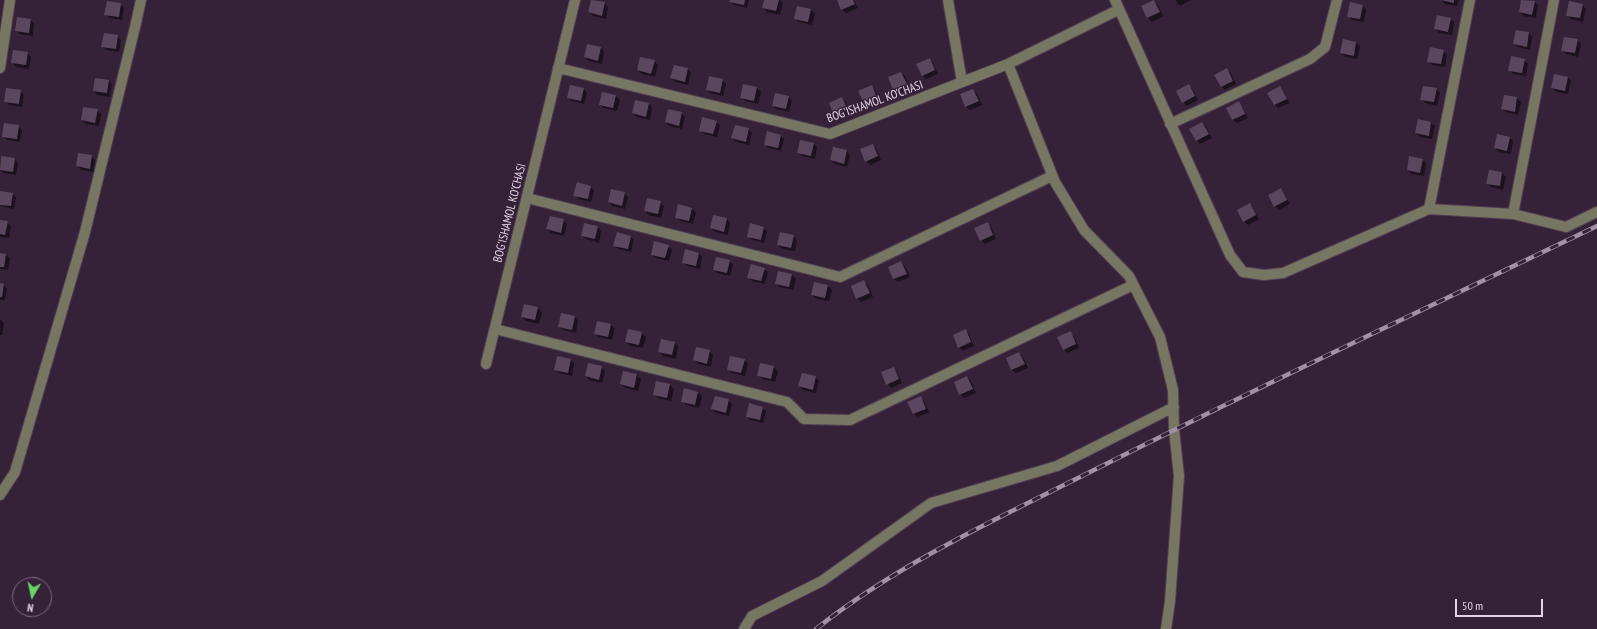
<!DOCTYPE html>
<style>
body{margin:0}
#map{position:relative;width:1597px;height:629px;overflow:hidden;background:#352239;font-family:"PT Sans Narrow",sans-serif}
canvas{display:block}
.north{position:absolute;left:12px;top:577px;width:40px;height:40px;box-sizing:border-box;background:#352239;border:1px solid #7a6a7d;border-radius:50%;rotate:189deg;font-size:11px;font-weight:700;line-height:16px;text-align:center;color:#e1d5e4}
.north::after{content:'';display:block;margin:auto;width:14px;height:18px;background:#67d465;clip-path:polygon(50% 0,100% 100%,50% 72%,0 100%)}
.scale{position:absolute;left:1455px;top:599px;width:88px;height:18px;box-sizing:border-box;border:2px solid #e1d5e4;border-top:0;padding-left:5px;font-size:12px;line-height:14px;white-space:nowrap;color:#e1d5e4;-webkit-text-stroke:3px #352239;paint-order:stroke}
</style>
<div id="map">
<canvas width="1597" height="629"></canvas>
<div class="north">N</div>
<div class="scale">50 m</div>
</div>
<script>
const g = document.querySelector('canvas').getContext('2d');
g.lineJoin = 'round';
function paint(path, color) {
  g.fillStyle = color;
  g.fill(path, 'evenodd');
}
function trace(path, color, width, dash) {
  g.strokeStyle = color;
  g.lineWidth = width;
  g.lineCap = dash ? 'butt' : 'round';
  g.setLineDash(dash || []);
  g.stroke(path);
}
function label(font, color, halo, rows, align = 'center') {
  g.font = font + ' "PT Sans Narrow",sans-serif';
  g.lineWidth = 3;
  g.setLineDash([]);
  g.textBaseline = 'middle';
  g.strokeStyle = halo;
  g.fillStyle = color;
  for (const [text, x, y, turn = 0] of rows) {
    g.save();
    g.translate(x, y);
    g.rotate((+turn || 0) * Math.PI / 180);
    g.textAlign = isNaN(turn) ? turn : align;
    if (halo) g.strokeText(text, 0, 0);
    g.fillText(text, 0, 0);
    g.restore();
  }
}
const shadow = new Path2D(`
 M731,0h18l-2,8 -13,-3 -3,-3z
 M765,0h15l3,3 -3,12 -13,-3 -4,-4z
 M838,0h16l4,8 -12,5 -4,-4z
 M1175,0h16l-11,6z
 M1441,0h18l-2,6 -12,-2z
 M1522,0l12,2 4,3 -2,13 -13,-2 -3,-4z
 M1154,1l4,4 5,11 -11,6 -4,-4 -5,-11z
 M605,3l3,4 -2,12 -13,-3 -4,-4z
 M120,4l4,4 -2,12 -13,-2 -3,-4z
 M1582,5l4,4 -3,13 -12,-3 -4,-4z
 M1363,6l3,4 -2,12 -12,-2 -4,-4z
 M798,7l13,3 4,3 -3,12 -13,-3 -4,-3z
 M1450,19l4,3 -2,13 -13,-2 -3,-4z
 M31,20l3,4 -1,12 -14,-2 -3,-4z
 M1529,33l3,4 -2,13 -12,-3 -4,-3z
 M117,36l4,4 -2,12 -13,-2 -3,-4z
 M1577,40l4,4 -3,13 -12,-3 -4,-4z
 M1356,43l4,3 -3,13 -12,-2 -4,-4z
 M601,48l3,4 -2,12 -13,-3 -4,-4z
 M1443,51l4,4 -2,12 -13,-2 -3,-4z
 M27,53l4,4 -2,12 -13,-2 -4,-4z
 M930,59l3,4 5,11 -12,5 -3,-3z
 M1524,60l4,4 -2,12 -13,-2 -3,-4z
 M654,61l4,4 -3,12 -13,-3 -4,-4z
 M687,69l4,4 -3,12 -13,-3 -3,-4z
 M1227,69l4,4 5,11 -11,6 -4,-4z
 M901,73l4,3 5,12 -12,5 -4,-4z
 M1567,77l4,4 -3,13 -12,-2 -4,-4z
 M722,80l4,4 -3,12 -13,-3 -3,-4z
 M109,81l3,3 -2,13 -13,-2 -3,-4z
 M744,85l13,3 4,4 -3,12 -13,-3 -4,-4z
 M1188,85l4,4 6,11 -11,6 -4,-4z
 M872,86l3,4 5,12 -12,5 -3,-4 -5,-12z
 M1280,88l10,15 -12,5 -3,-3z
 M584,89l3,4 -3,11 -12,-3 -4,-3z
 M1436,89l4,4 -3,13 -12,-3 -4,-4z
 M973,90l4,4 5,11 -12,5 -4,-4z
 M20,91l4,4 -2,12 -13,-2 -4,-4z
 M603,93l13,3 4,4 -3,11 -13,-3 -4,-3z
 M788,97l4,3 -3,12 -13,-3 -3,-3z
 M842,98l4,4 5,11 -12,6 -4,-4 -5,-12z
 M1517,98l4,4 -3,13 -12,-3 -4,-4z
 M1239,103l9,15 -11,5 -4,-3 -5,-12z
 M649,104l3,4 -2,12 -13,-3 -4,-4z
 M97,110l4,4 -2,12 -13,-2 -4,-4z
 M681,113l4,4 -3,12 -13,-3 -3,-4z
 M716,122l4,3 -3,12 -13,-3 -3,-4z
 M1202,123l4,4 6,11 -12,6 -4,-4z
 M1431,123l4,3 -3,13 -12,-2 -4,-4z
 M18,126l4,4 -2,12 -13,-2 -4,-4z
 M748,129l4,4 -3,12 -13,-3 -4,-4z
 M780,135l4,4 -3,12 -13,-3 -3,-4z
 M1510,138l3,3 -2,13 -12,-2 -4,-4z
 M814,144l3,3 -2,12 -13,-3 -4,-3z
 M873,145l3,3 5,12 -11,5 -4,-4z
 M847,151l3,4 -3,12 -12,-3 -4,-4z
 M92,156l3,4 -1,12 -13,-2 -4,-4z
 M1,157l14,2 3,4 -2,12 -13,-2 -3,-3z
 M1422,159l4,4 -2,13 -13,-2 -3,-4z
 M1490,171l12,2 4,4 -3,13 -12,-3 -4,-3z
 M590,187l4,3 -3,12 -13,-3 -3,-4z
 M1281,189l9,15 -11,6 -4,-4z
 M0,192l12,2 4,3 -2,12 -14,-3z
 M624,193l4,4 -3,12 -13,-3 -3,-4z
 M660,202l4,4 -3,12 -13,-3 -3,-4z
 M1250,204l9,15 -11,6 -4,-4z
 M692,209l4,3 -3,12 -13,-3 -4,-4z
 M727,219l3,4 -2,12 -13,-3 -4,-4z
 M563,220l4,4 -3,12 -13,-3 -4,-4z
 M0,221l7,1 4,4 -2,12 -9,-1z
 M988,224l3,3 5,12 -11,5 -4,-4z
 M598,227l3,4 -2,12 -13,-4 -4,-3z
 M763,228l4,3 -3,12 -12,-3 -4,-4z
 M630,236l4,4 -3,12 -13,-3 -3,-3z
 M794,236l3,4 -2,11 -13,-2 -4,-4z
 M668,246l4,4 -3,11 -13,-3 -4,-3z
 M699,253l3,4 -2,12 -13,-3 -4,-4z
 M0,254l6,1 4,3 -2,12 -8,-1z
 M729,261l4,3 -3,12 -13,-3 -3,-3z
 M901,262l4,4 5,11 -12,5 -4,-3 -5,-12z
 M764,269l4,3 -3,12 -13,-3 -3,-3z
 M779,272l13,3 4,4 -3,11 -13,-3 -4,-3z
 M864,282l4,3 5,12 -12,5 -4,-4z
 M815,283l13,3 4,4 -3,11 -13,-2 -4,-4z
 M0,284l3,1 4,3 -2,12h-5z
 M525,305l13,3 4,4 -3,12 -13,-3 -4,-4z
 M575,317l3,4 -2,12 -13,-3 -4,-4z
 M0,319l4,4 -2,12h-2z
 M598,322l13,3 4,3 -3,12 -13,-3 -4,-3z
 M629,330l13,3 4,4 -3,11 -13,-2 -4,-4z
 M966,330l3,4 5,12 -11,5 -4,-4z
 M1070,332l4,4 5,12 -12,5 -3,-4z
 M675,343l3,4 -2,12 -13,-3 -4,-4z
 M710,351l3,4 -2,12 -13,-3 -4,-4z
 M1019,353l4,4 5,11 -12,5 -4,-3 -5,-12z
 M571,360l3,4 -2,12 -13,-3 -4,-4z
 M744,360l4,4 -3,12 -13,-3 -4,-4z
 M601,367l4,4 -3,12 -13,-3 -3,-4z
 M774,367l4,4 -3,11 -13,-3 -4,-3z
 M894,368l3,4 5,11 -11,5 -4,-4z
 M624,372l13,3 4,4 -3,12 -13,-3 -4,-4z
 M815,377l4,4 -3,12 -13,-3 -3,-4z
 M967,377l4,4 5,12 -12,5 -4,-4z
 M657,382l13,3 4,4 -3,12 -13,-3 -4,-4z
 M698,393l4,3 -3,12 -13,-3 -4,-4z
 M920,397l4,4 5,11 -12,5 -3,-3 -5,-12z
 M728,400l4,4 -3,12 -13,-3 -4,-4z
 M762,408l4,3 -3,12 -13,-3 -3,-3z`);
const building = new Path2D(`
 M591,0l14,2 -3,14 -14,-4z
 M730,0h15l-1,5 -15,-3z
 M764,0h15l-3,11 -14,-3z
 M837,0h16l2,4 -14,6z
 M1154,0l6,12 -13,6 -6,-12z
 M1441,0h13v3z
 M1521,0l14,1 -3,14 -13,-3z
 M107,1l14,2 -2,14 -15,-2z
 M1569,1l14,3 -3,14 -14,-2z
 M1350,2l13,3 -3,14 -13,-2z
 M797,6l14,3 -3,13 -14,-3z
 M1437,15l14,3 -3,14 -14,-3z
 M17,17l14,2 -2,14 -14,-2z
 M1516,30l13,2 -2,15 -14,-3z
 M104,33l14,2 -2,14 -15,-2z
 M1564,37l14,2 -3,14 -14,-2z
 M1343,39l13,3 -2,14 -14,-3z
 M587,44l14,3 -3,14 -14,-4z
 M1430,47l14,3 -3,14 -14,-2z
 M13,50l15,2 -2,13 -15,-2z
 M1511,56l14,3 -3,14 -14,-2z
 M640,57l15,3 -4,14 -14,-4z
 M930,58l5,12 -13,6 -6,-12z
 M674,65l14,3 -3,14 -15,-4z
 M1227,68l6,13 -12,6 -7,-12z
 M901,72l6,12 -14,6 -5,-13z
 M1554,74l14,3 -3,14 -14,-3z
 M709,76l14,3 -3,14 -14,-3z
 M95,78l14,2 -2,13 -14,-2z
 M743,84l14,3 -3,14 -14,-3z
 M1189,84l6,12 -13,7 -6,-12z
 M570,85l14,3 -3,13 -14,-3z
 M872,85l5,13 -13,5 -6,-12z
 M1280,86l7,13 -13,6 -7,-12z
 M1423,86l14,2 -3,14 -14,-2z
 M6,88l15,2 -2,14 -15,-2z
 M973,89l6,12 -14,6 -5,-13z
 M602,92l14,3 -3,13 -14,-3z
 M775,93l14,3 -3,13 -14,-3z
 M1504,95l13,2 -2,15 -14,-3z
 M842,97l6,13 -14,5 -5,-12z
 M635,100l14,3 -3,14 -14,-4z
 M1239,101l6,13 -13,6 -6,-12z
 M83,107l15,2 -3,14 -14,-3z
 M668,109l14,3 -3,14 -14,-4z
 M702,117l15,4 -4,13 -14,-3z
 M1418,119l13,3 -2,14 -14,-3z
 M1202,122l7,12 -13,7 -7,-12z
 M4,123l15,2 -2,14 -15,-2z
 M735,125l14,3 -3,14 -15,-4z
 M767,131l14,4 -3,13 -14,-3z
 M1497,134l13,3 -3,14 -13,-3z
 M800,140l14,3 -3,13 -14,-3z
 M873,144l5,12 -13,6 -5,-13z
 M833,147l14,3 -3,14 -14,-4z
 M78,153l14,2 -2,14 -14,-3z
 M1,156l14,2 -2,14 -13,-2z
 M1409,156l14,3 -3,14 -13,-3z
 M1489,170l13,2 -2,14 -14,-2z
 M577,182l14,4 -3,13 -15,-3z
 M1281,188l6,12 -13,7 -6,-12z
 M611,189l14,3 -3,14 -14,-4z
 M0,191l13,2 -2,13 -11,-1z
 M647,198l14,3 -3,13 -14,-3z
 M1250,203l6,12 -13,7 -6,-12z
 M678,204l14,4 -3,13 -14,-3z
 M713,215l14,3 -3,14 -14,-4z
 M550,216l14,3 -3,14 -15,-4z
 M0,220l8,1 -3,14 -5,-1z
 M988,222l5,13 -13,6 -6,-13z
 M584,223l14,3 -3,13 -14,-3z
 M750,223l14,4 -3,13 -14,-3z
 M617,232l14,4 -3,13 -15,-3z
 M780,232l14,3 -3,13 -14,-3z
 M654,241l15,4 -4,13 -14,-3z
 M685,249l14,4 -3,13 -14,-3z
 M0,253l6,1 -2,13h-4z
 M716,257l14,3 -3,13 -14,-3z
 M901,261l6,13 -14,5 -5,-12z
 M751,264l14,4 -4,13 -14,-3z
 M778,271l14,3 -3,13 -14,-3z
 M864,280l6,13 -14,6 -5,-13z
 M814,282l14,3 -3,13 -14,-3z
 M0,283l4,1 -2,13h-2z
 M524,304l14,3 -3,13 -14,-3z
 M561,313l14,3 -3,14 -14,-3z
 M597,321l14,3 -3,13 -14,-3z
 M628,329l14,3 -3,13 -14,-3z
 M966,329l5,13 -13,6 -5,-13z
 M1071,331l5,13 -13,6 -6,-13z
 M661,339l14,3 -3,13 -14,-3z
 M696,347l14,3 -3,14 -14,-4z
 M1019,352l6,12 -14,6 -5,-12z
 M557,356l14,3 -3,14 -14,-3z
 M730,356l15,3 -4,14 -14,-3z
 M588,363l14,3 -3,14 -14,-4z
 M760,363l14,3 -3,13 -14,-3z
 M894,367l5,12 -13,6 -5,-13z
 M623,371l14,3 -3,14 -14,-4z
 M802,373l14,3 -3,14 -15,-4z
 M967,376l6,13 -14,6 -5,-13z
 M656,381l14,3 -3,14 -14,-3z
 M684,388l14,4 -3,13 -14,-3z
 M715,396l14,3 -3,14 -15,-4z
 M921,396l5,13 -13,5 -6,-12z
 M749,403l14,4 -3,13 -14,-3z`);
const minor = new Path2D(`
 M948,0l14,82
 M1115,0l115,255 13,17 21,3 19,-2 146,-64 84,5 53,13 31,-15
 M1008,64l47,118 29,48 45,46 31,61 13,53 1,40 5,46 -9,125 -4,28
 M0,68l10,-68
 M558,68l272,66 178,-70 110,-54
 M1170,124l140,-65 15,-12 12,-47
 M527,198l313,79 212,-101
 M1429,209l41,-209
 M1513,214l41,-214
 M495,329l292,73 17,17 46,1 283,-135
 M486,364l89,-364
 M0,495l15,-23 70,-240 51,-209 5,-23
 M744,629l8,-13 70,-35 109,-78 126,-37 117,-59`);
const rail = new Path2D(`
 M816,629c86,-68 187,-113 284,-162 164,-83 331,-161 497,-241`);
const streetNames = [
 ["BOG'ISHAMOL KO'CHASI",875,102,-20],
 ["BOG'ISHAMOL KO'CHASI",510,213,-76]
];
paint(shadow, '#0007');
paint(building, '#5b4660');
trace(minor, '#513f54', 12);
trace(minor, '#777662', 10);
trace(rail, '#a092a4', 4.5);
trace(rail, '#352239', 3, [9]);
label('12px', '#e1d5e4', '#352239', streetNames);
</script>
